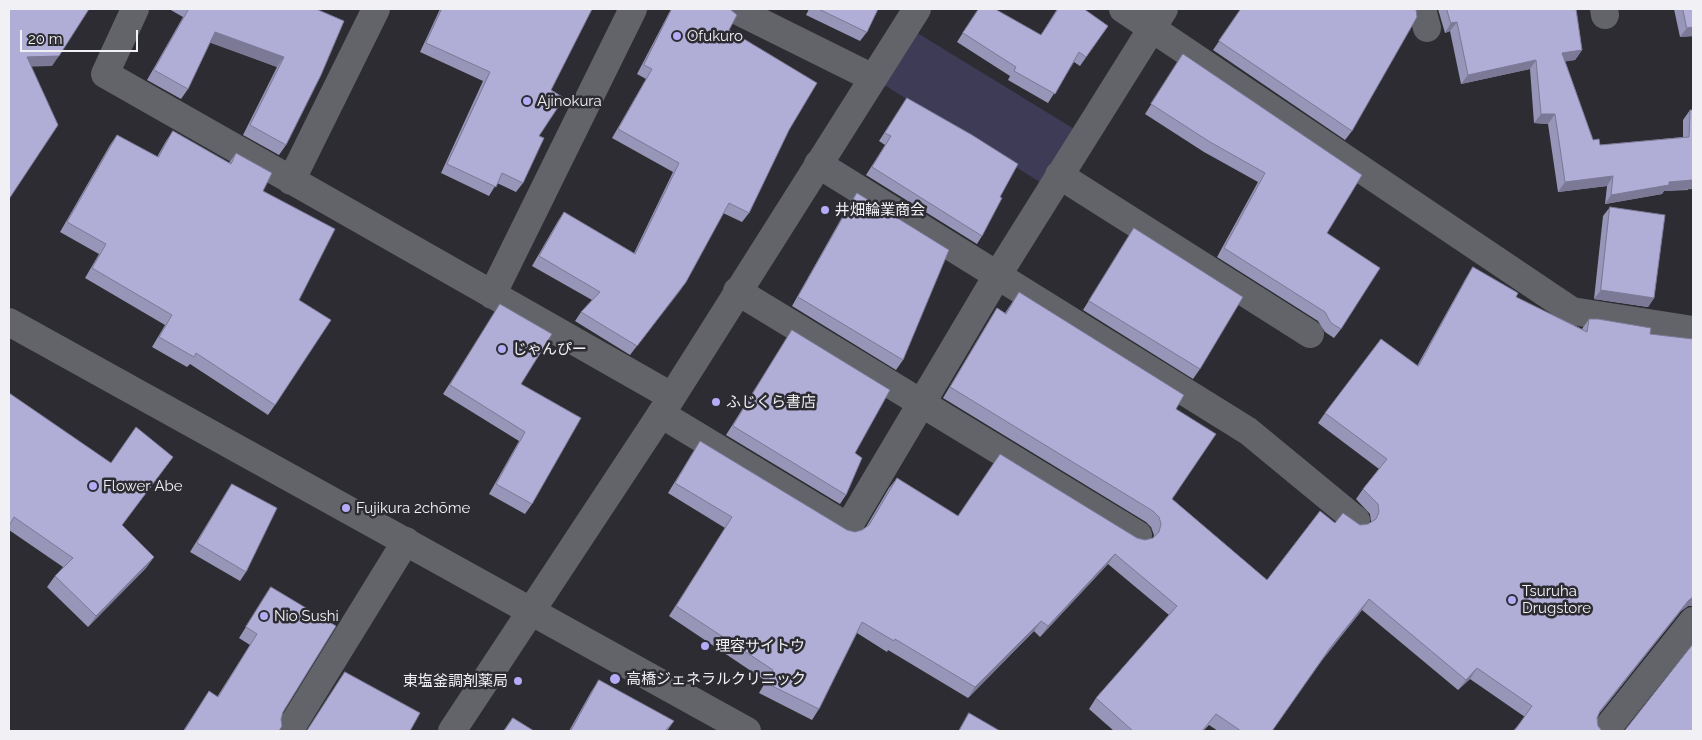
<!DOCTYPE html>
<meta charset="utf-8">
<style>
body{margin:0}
#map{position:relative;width:1702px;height:740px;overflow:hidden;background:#2c2c32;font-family:Raleway,sans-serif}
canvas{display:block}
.frame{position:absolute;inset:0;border:10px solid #f1f1f5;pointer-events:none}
.scale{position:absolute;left:20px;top:30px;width:118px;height:22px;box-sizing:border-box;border:2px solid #f1f1f5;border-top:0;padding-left:6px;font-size:15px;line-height:18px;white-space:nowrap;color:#f1f1f5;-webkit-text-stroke:4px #2c2c32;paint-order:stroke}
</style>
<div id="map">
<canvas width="1702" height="740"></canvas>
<div class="frame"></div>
<div class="scale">20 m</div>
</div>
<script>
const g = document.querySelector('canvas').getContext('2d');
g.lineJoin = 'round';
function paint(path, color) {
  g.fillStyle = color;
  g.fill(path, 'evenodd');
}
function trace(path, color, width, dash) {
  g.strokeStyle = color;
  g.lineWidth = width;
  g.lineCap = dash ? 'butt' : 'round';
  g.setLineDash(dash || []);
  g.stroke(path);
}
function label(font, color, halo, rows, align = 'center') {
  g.font = font + ' Raleway,"Noto Sans JP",sans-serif';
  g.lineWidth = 5;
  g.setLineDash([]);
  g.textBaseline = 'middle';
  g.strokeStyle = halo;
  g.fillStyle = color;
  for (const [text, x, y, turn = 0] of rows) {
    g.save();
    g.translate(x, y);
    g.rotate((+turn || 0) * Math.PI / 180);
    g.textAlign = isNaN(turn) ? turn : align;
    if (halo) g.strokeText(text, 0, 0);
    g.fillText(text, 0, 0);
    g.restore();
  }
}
const green = new Path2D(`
 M906,26l178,109 -33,54 -178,-111z`);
const minor = new Path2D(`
 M135,9l-30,65 566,322
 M734,9l139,69
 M1123,9l449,302 121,19
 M1422,9l5,19
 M1604,9l1,6
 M818,164l430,267 108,89
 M1059,175l251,159
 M291,181l85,-172
 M737,291l401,244
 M492,295l141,-286
 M661,414l187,113 149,-251 167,-267
 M289,731l117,-190
 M1605,731l88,-110`);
const tertiary = new Path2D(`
 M9,322l738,409
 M452,731l209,-317 256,-405`);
const wall = new Path2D(`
 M169,9h147l-30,136 -7,10 -36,-20 34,-68 -67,-25 -22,47 -7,10 -34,-19 36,-63z
 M440,9h152l-41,81 -12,46 -16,47 -7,9 -19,-9 -8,13 -48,-23 42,-92 -63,-29z
 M671,9h59l-1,21 60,100 -40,83 -7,9 -19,-9 -37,69 -56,73 -55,-34 6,-9 11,-12 -60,-34 26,-45 6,-9 70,41 39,-81 -61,-34 34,-59 -9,-5z
 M809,9h69l-11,23 -7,9 -54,-26z
 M978,9l63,26 16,-26h27l24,17 -28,40 -6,-4 -26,41 -40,-23 2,-4 -53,-34z
 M1241,9l111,122 -7,9 -132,-90z
 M1438,9h138l6,41 -7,10 -10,1 28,79 7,5 83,-8v-17l7,-10 -2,80 -24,1 -2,3 -57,10 2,-18 -49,6 -10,-68 -14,-1 -4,-54 -69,15 -11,-53 -5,2z
 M1674,9h19v27l-13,1z
 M1183,54l144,179 14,96 -7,9 -9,-6 -7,-11 -101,-64 41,-75 -54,-30 -59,-38z
 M907,98l93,99 -18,39 -5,8 -111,-69 19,-30 -6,-4z
 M173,131l56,32 7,-10 27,38 36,109 -24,105 -7,10 -78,-51 -3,3 -35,-20 13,-22 -80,-47 14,-24 -39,-22 50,-87 7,-10 40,22 9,-16z
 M857,193l46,167 -7,10 -104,-64 58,-103z
 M1610,207l44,91 -6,9 -54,-8 9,-83z
 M1134,228l66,141 -7,10 -110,-69z
 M1473,267l43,30 66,32 7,-10 61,15 38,272 -7,5 -82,103 -2,4 1,8 4,5h-89l12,-14 -55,-38 -12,11 -96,-80 -39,49 -51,72h-54l-9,-6 -6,6h-89l-25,-22 7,-11 73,-83 -61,-51 -68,73 -6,-6 -66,67 -80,-48 -1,2 -30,-19 -38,76 -7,11 -53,-27 7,-12 -97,-65 56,-88 -57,-35 25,-41 7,-11 147,89 8,2 7,-2 4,-3 23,-39 8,-10 61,38 179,22 8,2 8,-2 1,-3 -3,-8 -5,-5 -203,-124 47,-79 7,-11 8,5 14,-21 157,117 -4,90 95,81 68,-57 25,2 8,-1 3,-2 -1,-8 -14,-15 7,-10 16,-20 -61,-46 7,-10 92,-47 49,-88z
 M500,304l21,80 11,120 -7,10 -36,-20 30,-53 -76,-47z
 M792,330l63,123 -9,42 -6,9 -114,-69z
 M9,393l102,70 62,-6 -51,68 32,32 -8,11 -58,59 -41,-40 8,-11 8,-9 -54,-37z
 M232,484l14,88 -6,9 -50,-29 36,-59z
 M271,587l12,125 -2,7 -2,12h-96l26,-40 8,6 33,-52 -11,-7z
 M345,672l65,59h-103z
 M599,680l75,41 -7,10h-98l22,-39z`);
const shadedWall = new Path2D(`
 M1457,22l-7,9 -5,2 6,-10z
 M1693,27v9l-13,1 7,-9z
 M215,32l69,25 -7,10 -69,-25z
 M1582,50l-7,10 -19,3 6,-10z
 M59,56l-7,10 -32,1 7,-10z
 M1536,60l-6,9 -69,15 7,-9z
 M1541,114h14l-7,10 -14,-1z
 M1613,176l-6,10 -49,6 7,-10z
 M1693,180v9l-29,2 -2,3 -57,10 6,-9 58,-13z
 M686,282l-6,9 -50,64 7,-9z
 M1601,290l53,8 -6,9 -54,-8z
 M1115,554l-7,10 -68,73 8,-11z
 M154,557l-8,11 -58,59 8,-11z
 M1693,597v9h-5l-7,5 -88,110 7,-10 88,-110z
 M1369,599l-7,11 -39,49 7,-11z
 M1041,621l-7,10 -66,67 7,-11z
 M1477,668l-7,11 -12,11 8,-10z`);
const building = new Path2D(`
 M9,9h80l-30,47 -32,1 31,68 -49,74z
 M189,9h127l28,12 -23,54 -35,70 -36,-20 34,-68 -69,-25 -27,57 -34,-19z
 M442,9h150l-41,81 13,8 -25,38 5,2 -21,45 -21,-10 -6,14 -49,-23 43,-92 -64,-29z
 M672,9h58l7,6 -8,15 88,53 -28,47 -40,83 -20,-10 -43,79 -49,64 -56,-34 19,-20 -61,-36 25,-44 71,42 44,-91 -61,-34 34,-60 -8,-4z
 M819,9h59l-11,23z
 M979,9h16l46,26 17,-26h26l24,17 -22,31 -7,-5 -24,42 -41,-23 2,-4 -53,-34z
 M1241,9h175l1,8 -65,114 -133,-90z
 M1447,9h129l6,41 -20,3 31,87 6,-1 1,6 89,-8 1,-27h3v70l-24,2v3l-58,10 2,-19 -48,6 -10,-68h-14l-5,-54 -68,15 -11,-53 -6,1z
 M1683,9h10v18l-6,1z
 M1183,54l179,121 -35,58 53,35 -39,61 -10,-6 -6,-11 -101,-64 41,-75 -55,-31 -59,-38z
 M907,98l65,37 46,29 -18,33 2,1 -20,38 -110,-69 19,-31 -6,-3z
 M173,131l58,33 5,-11 36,20 -9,18 72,38 -36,71 32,20 -56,85 -79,-52 -2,4 -35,-20 13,-22 -80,-47 14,-24 -39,-22 50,-87 41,22z
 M857,193l92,57 -46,110 -105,-63z
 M1610,207l55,8 -11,83 -53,-8z
 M1134,228l109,69 -43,72 -111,-68z
 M1473,267l45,26 -2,4 71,35 2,-13h9l53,9 -1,6 43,5v258l-5,4 -88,110 -3,7 1,8 4,5h-85l-2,-1 17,-24 -55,-38 -11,12 -97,-81 -39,49 -58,83h-31l-25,-17 -14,17h-69l-37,-33 81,-92 -62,-52 -67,72 -7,-5 -66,66 -80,-48 -1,2 -32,-19 -43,87 -53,-26 7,-13 -97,-64 56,-89 -57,-34 25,-42 147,89 8,2 7,-2 7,-5 28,-47 61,38 42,-62 137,84 8,2 8,-2 6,-6 2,-8 -2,-7 -6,-6 -203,-124 47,-79 9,6 13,-22 165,103 -8,14 40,25 -44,65 95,81 53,-69 15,12 8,-10 17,12 8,-1 8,-5 3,-7 -1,-8 -15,-15 24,-30 -62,-46 56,-74 37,27z
 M500,304l52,30 -31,50 60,34 -49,86 -36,-20 29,-52 -75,-47z
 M792,330l98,60 -35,63 7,5 -16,37 -113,-69z
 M9,393l102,70 25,-36 37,30 -51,68 32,32 -58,59 -41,-40 18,-18 -59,-41 -5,9z
 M232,484l45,24 -31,64 -49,-29z
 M271,587l65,39 -53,86 -2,7 1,7 -3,5h-95l25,-40 9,6 39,-63 -11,-7z
 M1693,644v87h-70l2,-1z
 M345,672l75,41 -10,18h-103z
 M599,680l75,41 -9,10h-94z
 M969,713l31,18h-41z
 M513,718l21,13h-30z`);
const markers = [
 [677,36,5,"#b5acf8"],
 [527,101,5,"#b5acf8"],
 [825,210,5,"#b5acf8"],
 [502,349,5,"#b5acf8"],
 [716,402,5,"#b5acf8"],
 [93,486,5,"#b5acf8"],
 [346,508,5,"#b5acf8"],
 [1512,600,5,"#b5acf8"],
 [264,616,5,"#b5acf8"],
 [705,646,5,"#b5acf8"],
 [615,679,6,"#b5acf8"],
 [518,681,5,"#b5acf8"]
];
const poiNames = [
 ["Ofukuro",687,36],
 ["Ajinokura",537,101],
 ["井畑輪業商会",835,210],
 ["じゃんぴー",512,349],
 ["ふじくら書店",726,402],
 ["Flower Abe",103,486],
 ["Fujikura 2chōme",356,508],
 ["Tsuruha",1522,591],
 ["Drugstore",1522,608],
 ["Nio Sushi",274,616],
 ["理容サイトウ",715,646],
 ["高橋ジェネラルクリニック",626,679],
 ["東塩釜調剤薬局",508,681,"right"]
];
paint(green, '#3e3b56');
trace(minor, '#63636a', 28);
trace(tertiary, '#63636a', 28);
paint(wall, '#9795b8');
paint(shadedWall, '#7b7996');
paint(building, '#b0add6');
trace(building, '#7b7996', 1);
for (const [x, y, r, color] of markers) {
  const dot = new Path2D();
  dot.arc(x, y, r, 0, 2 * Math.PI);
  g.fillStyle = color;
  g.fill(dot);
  trace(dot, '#2c2c32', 2);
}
label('15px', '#f1f1f5', '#2c2c32', poiNames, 'left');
</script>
